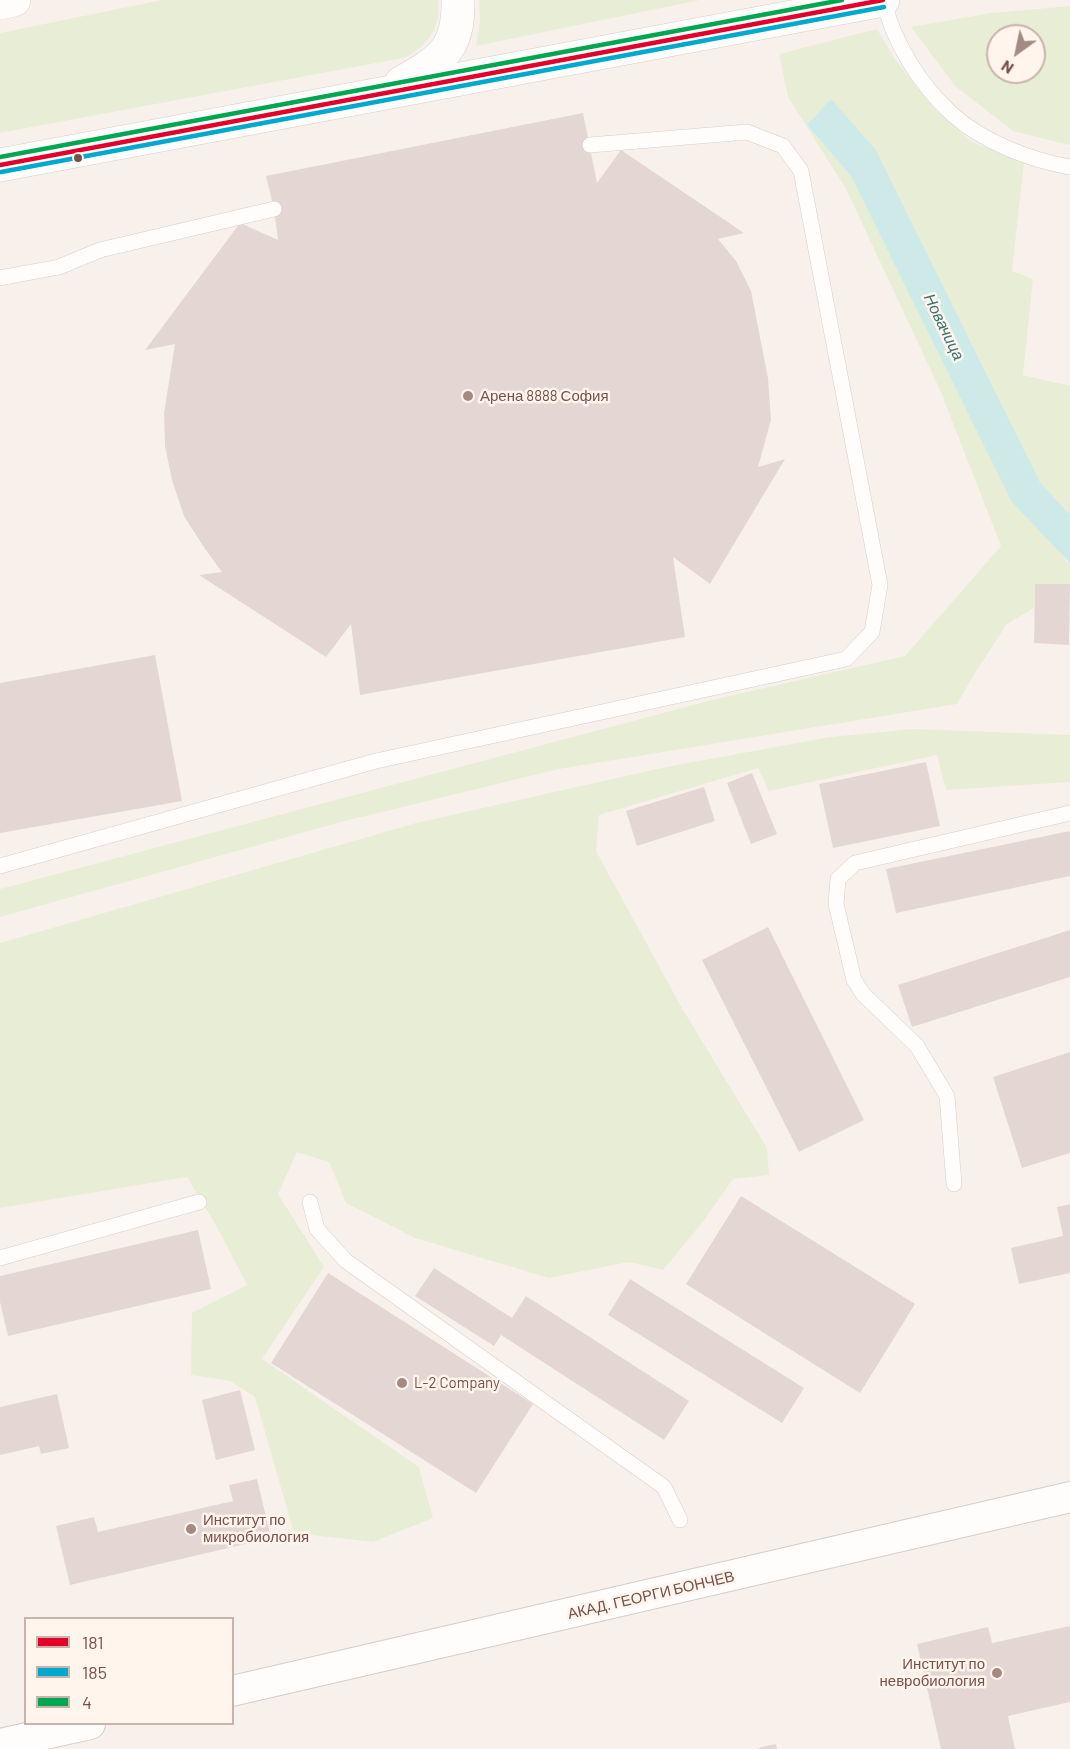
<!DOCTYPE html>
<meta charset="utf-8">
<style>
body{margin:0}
#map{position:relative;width:1070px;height:1749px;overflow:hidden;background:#f8f1eb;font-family:Barlow,sans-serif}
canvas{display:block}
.legend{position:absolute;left:24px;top:1617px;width:210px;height:108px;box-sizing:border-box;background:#fff5ed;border:2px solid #c9b4ac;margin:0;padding:8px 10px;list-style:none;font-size:18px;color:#77524a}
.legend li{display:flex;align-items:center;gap:12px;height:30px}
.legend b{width:30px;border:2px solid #c9b4ac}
.north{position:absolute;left:986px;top:24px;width:60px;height:60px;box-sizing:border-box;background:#fff5ed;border:2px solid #c9b4ac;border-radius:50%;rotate:213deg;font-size:16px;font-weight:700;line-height:24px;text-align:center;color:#77524a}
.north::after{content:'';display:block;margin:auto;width:21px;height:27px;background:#a48a82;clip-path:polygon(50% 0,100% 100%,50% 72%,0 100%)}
</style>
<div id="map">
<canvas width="1070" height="1749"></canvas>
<ul class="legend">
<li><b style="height:8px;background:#e4002b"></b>181</li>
<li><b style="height:8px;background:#00a9ce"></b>185</li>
<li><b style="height:8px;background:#00a651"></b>4</li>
</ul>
<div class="north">N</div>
</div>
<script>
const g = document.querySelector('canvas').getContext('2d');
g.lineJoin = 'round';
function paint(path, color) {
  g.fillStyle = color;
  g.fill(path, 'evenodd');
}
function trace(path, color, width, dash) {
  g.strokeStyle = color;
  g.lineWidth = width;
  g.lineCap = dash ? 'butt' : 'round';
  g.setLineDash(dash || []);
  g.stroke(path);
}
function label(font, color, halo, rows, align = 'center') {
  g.font = font + ' Barlow,sans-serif';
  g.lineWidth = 5;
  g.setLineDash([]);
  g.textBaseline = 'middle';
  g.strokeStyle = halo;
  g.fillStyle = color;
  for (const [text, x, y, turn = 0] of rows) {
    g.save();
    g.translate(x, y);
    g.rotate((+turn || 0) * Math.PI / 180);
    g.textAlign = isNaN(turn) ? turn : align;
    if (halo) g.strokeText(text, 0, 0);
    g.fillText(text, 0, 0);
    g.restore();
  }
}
const green = new Path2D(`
 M162,0h276c3,26 -10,48 -35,58l-403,75v-100z
 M479,0h221l-224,46 4,-25z
 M1070,6v139l-57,-14 -58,-45 -44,-59 80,-14zM998,36h36v36h-36z
 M877,29l18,30 39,50 38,33 52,21 -12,108 21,8 -10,96 47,11v129l-30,-33 -164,-332 -69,-25 44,51 216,386 3,1v21h-35l-1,24 -27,16 -32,49 -18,31 -398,65 -218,53 -341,95v-28l716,-190 189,-43 96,-110 -61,-156 -94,-201 -58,-92 -9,-43z
 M914,729l156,6v47l-124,8 -9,-35 -168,36 -11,-23 -159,47 -3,36 86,157 85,140 2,27 -36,4 -31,44 -39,47 -34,-8 -80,16 -134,-40 -69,-35 -17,-41 -32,-10 -19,42 46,73 -62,92 157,108 14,51 -60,24 -79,-9 -39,-136 -25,-16 -39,-6 1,-62 55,-28 -30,-58 -30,-50 -187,31v-265l416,-120 250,-56 164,-30z`);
const water = new Path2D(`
 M831,99l45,51 164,332 30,33v48l-58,-61 -161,-326 -44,-51z`);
const building = new Path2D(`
 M583,113l14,70 24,-33 123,83 -26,6 18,22 15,30 17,87 3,42 -13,47 27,-8 -75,125 -37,-27 12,80 -325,58 -9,-71 -25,33 -127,-82 23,-3 -19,-26 -19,-30 -12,-36 -7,-34 -1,-33 11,-69 -30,6 95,-127 38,17 -4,-31 -8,-33z
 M1035,584h35l-1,61 -35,-2z
 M155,655l27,146 -182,32v-150z
 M926,762l14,64 -107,22 -14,-64z
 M752,773l25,61 -26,10 -24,-61z
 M704,787l11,34 -78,25 -11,-35z
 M1070,831v45l-174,37 -10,-44z
 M768,927l96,193 -65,32 -97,-192z
 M1070,930v47l-158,50 -14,-42z
 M1070,1052v101l-48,15 -29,-91z
 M741,1196l174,108 -55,89 -174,-109z
 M1070,1204v69l-51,11 -8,-36 52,-12 -6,-29z
 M198,1230l13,59 -203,47 -8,-34v-26z
 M434,1268l78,50 14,-22 163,105 -25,39 -163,-105 -7,11 -79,-50z
 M328,1273l205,131 -57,89 -205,-130z
 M630,1279l174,109 -22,35 -174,-108z
 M240,1390l15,60 -39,10 -14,-60z
 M57,1394l12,54 -28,6 -2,-8 -39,9v-48z
 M257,1479l14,59 -201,47 -14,-59 38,-9 4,15 135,-31 -4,-16z
 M1070,1626v76l-62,14 7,33h-74l-24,-105 71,-17 4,16z
 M776,1744l1,5h-19v-1z`);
const lane = new Path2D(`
 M884,0c8,41 37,86 68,114 31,28 78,46 118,53
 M0,278l59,-11 41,-17 174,-41
 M0,866l376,-105 470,-102 26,-27 8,-47 -79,-414 -18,-25 -36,-14 -157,13
 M954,1184l-7,-88 -30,-50 -54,-52 -9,-14 -18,-76 2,-25 17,-16 215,-50
 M310,1202l7,27 29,32 318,226 16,33
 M0,1258l199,-56`);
const street = new Path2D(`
 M232,1691l838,-194
 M0,1744l90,-20`);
const secondary = new Path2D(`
 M0,3l14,-3
 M401,83c40,-23 58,-33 57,-83
 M0,165l883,-165`);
const bus1 = new Path2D(`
 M0,165l883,-165`);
const bus2 = new Path2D(`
 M1,172l883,-165`);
const bus3 = new Path2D(`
 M0,157l842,-157`);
const markers = [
 [78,158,5,"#77524a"],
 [468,396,6,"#a48a82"],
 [402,1383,6,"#a48a82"],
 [191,1529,6,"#a48a82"],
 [997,1673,6,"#a48a82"]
];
const poiNames = [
 ["Арена 8888 София",480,396],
 ["L-2 Company",414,1383],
 ["Институт по",203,1520],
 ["микробиология",203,1537],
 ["Институт по",985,1664,"right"],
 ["невробиология",985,1681,"right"]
];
const streetNames = [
 ["АКАД. ГЕОРГИ БОНЧЕВ",651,1595,-13]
];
const waterNames = [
 ["Новачица",944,327,64]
];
paint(green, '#e8eed6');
paint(water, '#cdeae8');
paint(building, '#e4d7d3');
trace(lane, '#d6ccc8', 16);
trace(street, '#d6ccc8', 32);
trace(secondary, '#d7ccc8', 34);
trace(lane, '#fefdfc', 15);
trace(street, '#fefdfc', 30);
trace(secondary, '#fefdfc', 33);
trace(bus1, '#e4002b', 4.5);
trace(bus2, '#00a9ce', 4.5);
trace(bus3, '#00a651', 4.5);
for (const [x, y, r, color] of markers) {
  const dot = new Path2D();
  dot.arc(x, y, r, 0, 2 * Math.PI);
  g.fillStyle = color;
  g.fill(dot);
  trace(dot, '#fff5ed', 2);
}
label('15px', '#77524a', '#fff5ed', poiNames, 'left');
label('15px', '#77524a', '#fff5ed', streetNames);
label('italic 16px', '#3a7574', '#fff5ed', waterNames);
</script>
